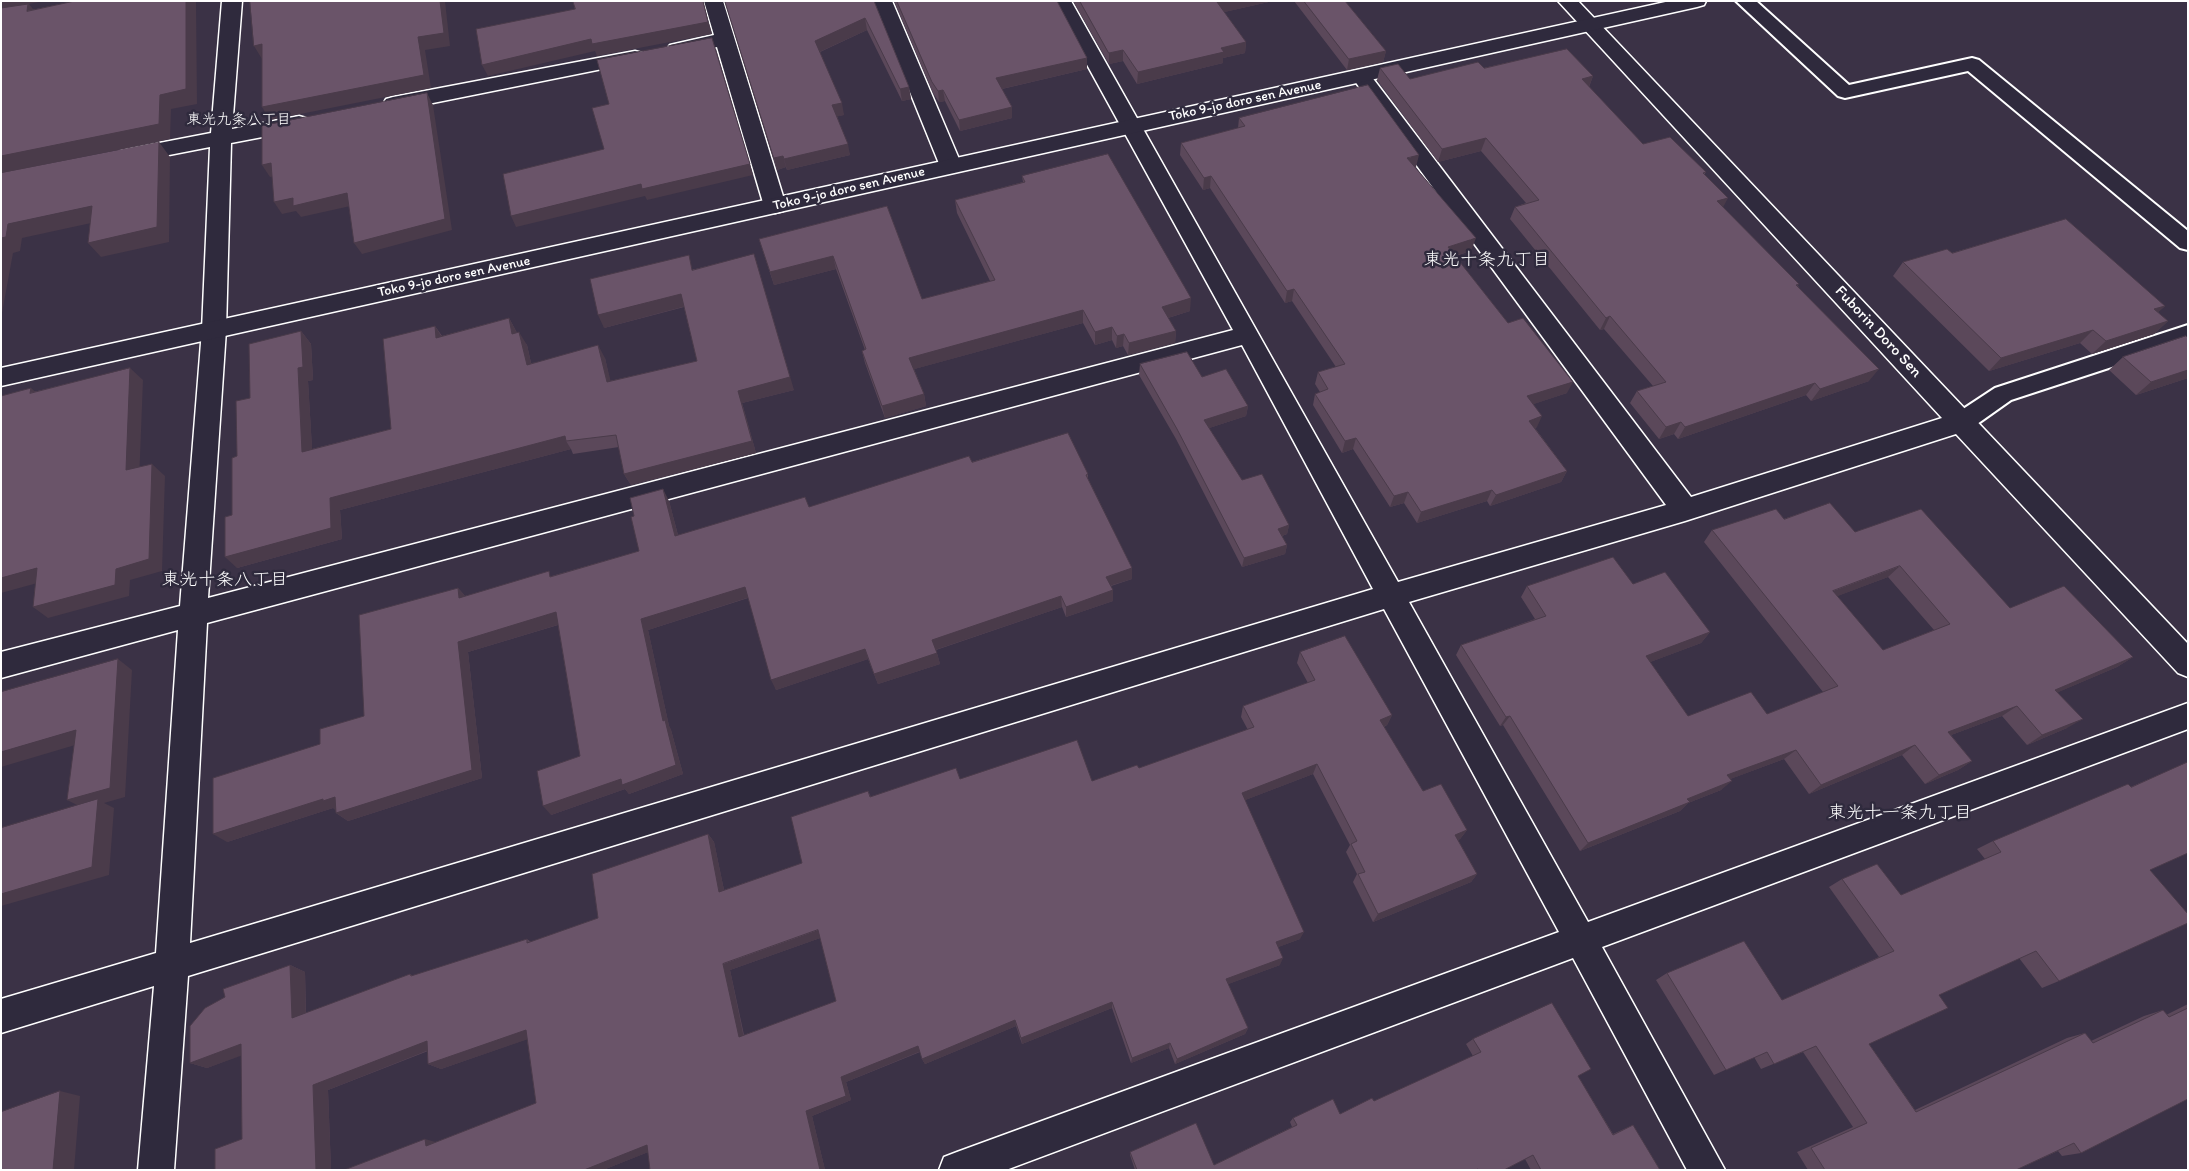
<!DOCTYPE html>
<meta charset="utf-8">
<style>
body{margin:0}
#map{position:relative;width:2189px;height:1171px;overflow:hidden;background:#3b3246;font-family:Itim,sans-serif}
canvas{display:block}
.frame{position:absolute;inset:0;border:2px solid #fff;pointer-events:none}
</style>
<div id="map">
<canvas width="2189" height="1171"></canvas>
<div class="frame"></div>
</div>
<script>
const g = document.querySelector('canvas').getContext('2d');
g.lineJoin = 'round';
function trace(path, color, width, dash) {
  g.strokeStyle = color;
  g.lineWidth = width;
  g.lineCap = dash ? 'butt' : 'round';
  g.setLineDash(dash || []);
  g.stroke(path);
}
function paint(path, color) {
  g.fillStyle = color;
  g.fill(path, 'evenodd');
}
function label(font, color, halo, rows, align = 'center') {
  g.font = font + ' Itim,"Klee One",sans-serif';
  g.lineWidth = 5;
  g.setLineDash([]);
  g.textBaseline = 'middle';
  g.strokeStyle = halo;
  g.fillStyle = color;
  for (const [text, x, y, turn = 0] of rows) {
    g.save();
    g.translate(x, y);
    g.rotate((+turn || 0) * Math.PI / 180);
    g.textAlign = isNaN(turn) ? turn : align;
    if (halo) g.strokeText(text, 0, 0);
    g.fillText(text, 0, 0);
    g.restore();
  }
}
const service = new Path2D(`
 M1736,1h20l93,84 123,-27 7,2 209,171v19l-8,-2 -212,-177 -123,27 -7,-2z
 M2188,325v17l-177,58 -41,29 -8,2 -8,-2 -4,-7 4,-7 41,-27z`);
const minor = new Path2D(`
 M222,1h20l-10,128 67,-13 7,2 3,5 -3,5 -7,2 -68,13 -5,187 -18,268 1025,-268 -181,-329h19l327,581 268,-77 -312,-425 -3,-4 3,-4 7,-2 7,2 323,425 251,-79 -384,-417h20l610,643v33l-10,-4 -222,-239 -271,87 -276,81 179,320 600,-219v26l-586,218 123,223h-38l-114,-212 -567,212h-67l5,-13 13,-5 602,-220 -175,-323 -1196,367 -14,194h-36l16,-184 -153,47v-34l155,-46 22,-323 -177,48v-26l179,-46 22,-276 8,-183 -82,16 -8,-2 -3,-5 3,-5 8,-2 83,-16zM1242,345l131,244 -1183,354 17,-320z
 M704,1h19l63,205 -3,5 -8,2 -8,-2 -3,-5 -47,-159 -40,8 -7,-2 -3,-4 3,-4 44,-10z
 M873,1h19l70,165 -3,5 -8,2 -8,-2 -3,-5z
 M635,51l7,2 3,4 -3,4 -249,50 -7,-2 -3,-5 3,-5 7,-2z`);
const tertiary = new Path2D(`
 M1670,1h36l-2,4 -7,2 -1696,379v-18z`);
const wall = new Path2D(`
 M725,1h149l35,86 2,12 -9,2 -35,-71 -47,22 24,63 -7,1 13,39 -63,15 -1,-3 -9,3z
 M894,1h163l30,57v11l-85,20 10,18v11l-52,13 -15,-30 -6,1 -6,-9z
 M1073,1h200l-49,11 22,30 -1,11 -22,5v5l-86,21 -14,-23 -14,3z
 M1294,1h51l41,50 -3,11 -36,8z
 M1380,68l30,11 74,-11 109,8 -4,11 54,57 63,28 -2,3 19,32 75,79 71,95 -58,20 -5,-6 -128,44 -4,-5 -15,5 -29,-36 7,-12 16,-5 -49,-57 -4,1 -90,-111 5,-12 11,-4 -45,-52 -43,11 -61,-82z
 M1239,118l177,49h-1l56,84 -16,5 53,67 59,70 -34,11 4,23 -2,1 32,43 -6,11 -71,24 -3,-5 -70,22 -13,-20 -14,4 -37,-58 -11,4 -29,-48 2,-11 5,-2 -5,-8 3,-12 18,-5 -44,-66 -7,2 -75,-115 -7,2 -23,-35 1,-12 57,-15z
 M1022,176l168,135 -22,7 8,13 -1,12 -47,12 -5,-9 -7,2 -4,-8 -17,5 -12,-22 -169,46 10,25 2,12 -41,12 -20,-55 -3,-12 3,-1 -29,-81 -62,16 -15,-46 128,-33 35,93 68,-18 -33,-68 -2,-13 68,-18z
 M1952,253l213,53 -7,6 10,9 -14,13 -62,20 -12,-11 -91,28 -96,-95 10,-14z
 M694,269l100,121 -52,13 14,50 -125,32 -7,-11 -5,-27 -46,7 -2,-5 -231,61 2,29 -105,29 -5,-53 5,-59 13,-58 51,-67 10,13 2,36 -5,1 4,68 79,-20 44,-103 7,10 67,-18 7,13 1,2 10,12 4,18 74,-5 5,23 87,-20 -13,-54 -80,21z
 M2188,338v40l-52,17 -27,-25 14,-13z
 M1140,364l62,13 46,29 -2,10 -37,12 33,52 47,45 -2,9 -5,2 5,9 -2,9 -43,13 -66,-128 -37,-64z
 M972,462l116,12v5l44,89v11l-21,7 2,15 -47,16 -4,-10 -126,43 4,14 -62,20 -10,-25 -92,31 -28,-92 -100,32 21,96 2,4 12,44 -54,20 -4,-5 -74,26 29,-59 -22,-131 -90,27 14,126 -134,43 -12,-8v-4l-3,-1 -106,34 93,-98 44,-28 94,-128 7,8 87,-20 87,-25 30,-50 9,34 131,-28z
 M1784,519l71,13 155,76 123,49 -16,10 -59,25 9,36 -40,17 -25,-29 -51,19 21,26 -14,9 -33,14 -23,-29 -93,39 -25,-35 -54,20 -9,11 -33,13 -8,8 -100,40 -77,-126 -3,1 -44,-71 5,-10 74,-26 -14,-22 6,-11 106,-2 77,48 -9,11 -51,19 38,54 79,-2 56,-22 -119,-150 8,-12zM1888,577l46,53 -51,20 -46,-54z
 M1300,652l92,63 -5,10 -3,2 39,64 44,39 -7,9 -2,1 19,34 -6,8 -98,40 -20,-40 4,-8 -11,-22 4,-7 -37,-71 -68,26 55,139 -22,8 2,18 -52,19 20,44 -3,6 -70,30 -6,-16 -38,15 -19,-55 -90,36 -6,-18 -91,38 -3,-5 -2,-7 -74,30 5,18 -39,16 13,54h-175l-2,-18 -45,18 -167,-28 100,-39 -9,-64 -86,30 -13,-5v-13l-100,39 3,80h-116l27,-31 -1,-84 -34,13 -17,-5 100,-98 15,7 1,41 104,-39 3,2 114,-37 4,3 67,-24 110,-84 6,8 10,48 78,-27 66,-72 3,6 89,-18 132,2 47,-13 109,-38 -7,-13 2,-11 65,-23 -11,-20zM820,938l16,63 -92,34 -14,-65z
 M1993,841l157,29 -91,111 -17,7 -23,-30 -80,37 -70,49 46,66 152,-72 18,-5 6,8 53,-25 19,-6 3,5 22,-11v96l-1,-1 -106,54 -19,3 -4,-5 -42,19h-208l-11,-18 56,-25 -50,-75 -42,17 -7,-12 -40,18 -58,-95 11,-7 115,27 97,-43 -50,-70 13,-8 59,16 84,-36 -8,-10z
 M1473,1039l105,37 35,58 20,-9 27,45h-129l-6,-11 -21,11h-369l-5,-15v-3l84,13 78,-38 -2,-5 3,-4 47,-4 34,-13 99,-45 -7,-12z`);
const shadedWall = new Path2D(`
 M1,1h43l-15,3 11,14 -39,-9z
 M186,1h10l1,103 -26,5 -1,30 -169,35v-18l159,-61z
 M440,1h5l5,45 -25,4 6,38 -161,32 -8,-13 156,-70z
 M703,1l9,33 -115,22 -2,-5 -107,25 -6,-11z
 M1222,1h51l-57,13 1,-12z
 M865,18l2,12 -50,23 -2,-12z
 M1246,42l-1,11 -22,5v5l-86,21 1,-12 83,-24z
 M262,44v15l-8,-13z
 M1123,50v11l-14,3v-11z
 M1386,51l-3,11 -36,8 2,-11z
 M1087,58v11l-90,21 -1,-12z
 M1593,76l-5,13 -6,-10z
 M909,87l2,12 -9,2 -2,-12z
 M943,90l2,11 -6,1 -1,-11z
 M427,93l6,12 19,125 -90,24 -8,-11z
 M842,103l2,12 -9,2 -3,-12z
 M1012,107v11l-52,13 -1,-11z
 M1486,138l-5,13 -43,11 4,-13z
 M159,142l11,15 -1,85 -68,15 -13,-14z
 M848,144l2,11 -63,15 -3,-11z
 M1419,155l-3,12 -13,3 4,-12z
 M783,156l3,11 -9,3 -3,-12z
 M271,163l9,12 -10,2 -8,-12z
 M750,164l3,11 -106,25 -2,-4 -129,31 -5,-11 130,-32z
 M1211,176l-1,12 -7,2 1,-12z
 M347,193l8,12 -54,12 -5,-6 -14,3 -8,-12 19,-4z
 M1728,198l-7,13 -4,-10z
 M92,206l13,14 -83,18 -2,13 -7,2 -11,60h-1v-75l7,-14z
 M1476,238l-5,13 -27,8 4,-12z
 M754,254l40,136 -52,13 14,50 -125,32 -7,-11 114,-83z
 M833,256l3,13 -62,16 -4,-13z
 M1294,289l-2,12 -7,2 2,-12z
 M681,294l5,12 -82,22 -6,-13z
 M1191,298l-1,13 -29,9 1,-13z
 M2165,306l-14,13 3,-10z
 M1083,310v13l-172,47 -2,-12z
 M1610,316l-6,13 -4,1 6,-12z
 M509,318l7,13 4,16 -8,-13z
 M2168,321l-14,13 -62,20 14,-13z
 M435,326l8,13 -7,-1z
 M1112,327v13l-17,5v-13z
 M2093,330l-13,13 -91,28 12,-13z
 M301,331l10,13 2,36 -5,1 5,83 -11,-12 -4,-84z
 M1176,331l-1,12 -47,12 1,-12z
 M519,332l8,13 7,32 -7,-12z
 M1124,334l-1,12 -7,2 1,-12z
 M598,345l7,13 9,37 -7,-13z
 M130,368l13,12 -4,102 -13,-12z
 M1879,369l-10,12 -58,20 9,-12z
 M2188,370v8l-52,17 15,-13z
 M1573,382l-6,11 -45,15 5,-12z
 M1815,383l-9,12 -128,44 7,-12z
 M31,388l14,12 -15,-7z
 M924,394l2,12 -41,12 -3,-12z
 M1248,406l-2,10 -43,14 1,-10z
 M1542,416l-5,11 -13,5 5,-11z
 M1681,422l-7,12 -15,5 7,-12z
 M565,436l1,5 5,8 -231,61 2,29 -105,29 -12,-11 105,-59z
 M1356,438l-3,11 -11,4 3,-12z
 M152,464l13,12 -3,95 -32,9 -1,16 -81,22 -15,-11 83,-38z
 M1567,471l-6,11 -71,24 6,-11z
 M663,489l6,12 12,46 -6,-11z
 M1492,490l-5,11 -70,22 4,-11z
 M1408,492l-4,11 -14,4 4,-11z
 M1289,525l-2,9 -11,4 2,-9z
 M1287,545l-2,9 -43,13 2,-9z
 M1900,566l-12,11 -66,25 11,-11z
 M37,568l15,11 -51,14v-15z
 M1132,568v11l-26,8v-10z
 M745,587l5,10 -102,33 21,96 2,4 12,44 -54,20 -4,-5 -74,26 -8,-9 78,-27 42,-58 -22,-102z
 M458,588l9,10h-8z
 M1113,590v11l-47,16v-10z
 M1061,596l1,11 -127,43 -3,-10z
 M556,612l8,11 -96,29 14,126 -134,43 -12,-8 122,-171z
 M1710,632l-9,11 -64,24 9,-11z
 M865,649l3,10 -92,31 -5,-10z
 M937,653l3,11 -62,20 -4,-10z
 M2133,657l-16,10 -77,33 15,-10z
 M118,659l14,11 -7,127 -21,6 10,5 -5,67 -108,31v-12l82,-86 -16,-8z
 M2017,706l-15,10 -67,25 13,-9z
 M1392,715l-5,10 -11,5 4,-10z
 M1510,716l-7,9 -3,1 6,-9z
 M2083,719l-16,9 -40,17 15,-10z
 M76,730l16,10 -91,27v-15z
 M1915,745l-13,10 -93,39 12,-9z
 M1796,750l-12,9 -67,25 10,-9z
 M1972,761l-14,9 -33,14 14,-9z
 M1317,764l-4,10 -73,28 2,-9z
 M1732,781l-11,9 -33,13 -8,8 -100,40 8,-8 99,-44z
 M335,797l12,9 -12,4 -2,-2 -106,34 -14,-8 110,-35z
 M1467,830l-7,9 -11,5 6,-9z
 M708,834l6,8 12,58 -7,-8z
 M1477,874l-6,8 -98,40 5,-8z
 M818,930l5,7 -93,33 15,73 -6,-6 -16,-73z
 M1304,932l-4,7 -27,10 3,-7z
 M1283,958l-3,7 -57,21 3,-7z
 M290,965l15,7 1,52 -14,-6z
 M1112,1002v6l-90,36 -1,-6z
 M1015,1020l1,6 -91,38 -3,-5z
 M1248,1028l-3,6 -70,30 2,-5z
 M526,1030l11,6 -96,33 -13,-5z
 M427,1041l12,5 -111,44 3,80h-15l-3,-85z
 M1170,1043l-1,5 -38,15 1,-5z
 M241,1044l16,6 -50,18 -17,-5z
 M918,1046l3,5 -75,31 5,18 -39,16 13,54h-5l-14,-59 35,-34z
 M60,1091l20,5 -6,74h-21z
 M425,1139l14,4 -13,3z
 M647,1145l9,4 -53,21h-19z`);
const building = new Path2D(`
 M75,1h111v88l-26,6 -1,29 -158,32v-148l27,-4 -1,7z
 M250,1h190l4,32 -26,4 6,38 -162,32v-63l-8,2z
 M573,1h130l5,21 -116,22 -1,-5 -109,26 -6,-36 99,-20z
 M725,1h149l35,86 -9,2 -35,-71 -50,23 27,62 -10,2 16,39 -64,15 -1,-3 -9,2z
 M897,1h160l30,57 -91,20 16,29 -53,13 -16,-30 -5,1 -6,-9z
 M1080,1h142l-5,1 29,40 -25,6 3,4 -86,20 -15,-22 -14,3z
 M1304,1h41l41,50 -37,8z
 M712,38l38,126 -108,25 -1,-5 -130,32 -8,-42 101,-25 -12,-41 17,-4 -12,-44z
 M1567,49l26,27 -11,3 61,65 27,-7 36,35 -3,1 25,25 -11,3 82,83 -3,1 83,84 -59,20 -5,-6 -130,44 -4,-5 -15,5 -29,-36 29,-9 -56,-66 -4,2 -91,-111 24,-7 -53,-62 -44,11 -62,-81 18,-4 12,15 68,-17 6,6z
 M1368,85l51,70 -12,3 69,80 -28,9 60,76 15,-5 50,64 -46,14 15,20 -13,5 38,50 -71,24 -4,-5 -71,22 -13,-20 -14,4 -38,-58 -11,3 -30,-47 13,-5 -10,-17 27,-8 -51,-75 -7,2 -76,-115 -7,2 -23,-35 64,-17 -6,-8z
 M427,93l18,126 -91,24 -7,-50 -54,13v-8l-19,4 -3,-39 -9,2v-39z
 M159,142l-2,85 -69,16 4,-37 -84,18 -2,13 -5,1v-65z
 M1108,154l83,144 -29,9 14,24 -47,12 -5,-9 -7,2 -5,-9 -17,5 -12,-22 -174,48 15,36 -42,12 -20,-55 4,-2 -33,-93 -63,16 -11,-33 128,-33 35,93 73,-19 -40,-80 70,-18 -3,-6z
 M2066,219l99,87 -11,3 14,12 -62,20 -13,-11 -92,28 -98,-96 44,-13 5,4z
 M754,254l36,123 -52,14 14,50 -128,33 -8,-39 -50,6 -1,-5 -235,62 1,30 -106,29v-40l7,-2v-57l5,-2 -1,-55 14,-3 -1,-54 52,-13 2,36 -5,1 4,84 89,-23 -8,-90 52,-13 1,12 73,-20 3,16 7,-2 8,33 71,-20 9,37 90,-21 -16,-67 -83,21 -8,-36 99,-24 3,15z
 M2186,336l2,2v32l-37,12 -28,-25z
 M1187,352l15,25 24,-8 22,37 -44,14 38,60 20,-6 27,51 -11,4 9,16 -43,13 -67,-129 -37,-65z
 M130,368l-4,102 26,-6 -3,95 -33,10 -1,16 -82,22 4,-39 -36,10v-182l30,-8 -1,5z
 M1068,433l20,41 -2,1 46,93 -26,9 7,13 -47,17 -5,-11 -129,44 5,13 -63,21 -9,-25 -94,31 -26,-93 -104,32 22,102 2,-1 11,45 -54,20 -1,-6 -78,27 -6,-35 43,-15 -24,-144 -98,30 14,128 -136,43 -1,-16 -12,4v-2l-110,35v-56l107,-34v-15l44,-13 -5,-101 99,-27 1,10 90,-27 1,6 89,-26 -8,-34 3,-1 -4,-18 33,-9 12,47 130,-39 4,10 160,-51 3,6z
 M1830,503l25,29 66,-23 89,99 54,-22 69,71 -78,33 28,29 -41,16 -25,-29 -69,26 24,29 -33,14 -24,-30 -94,40 -25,-35 -69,25 5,6 -45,18 3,3 -102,41 -78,-127 -4,1 -45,-72 85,-29 -19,-30 86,-29 20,27 32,-12 45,60 -64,24 42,60 63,-24 16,22 71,-28 -126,-156 64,-21 8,10zM1900,566l50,58 -67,26 -50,-59z
 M1345,636l47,79 -12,5 43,71 18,-7 26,46 -12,5 22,39 -99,40 -20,-40 7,-2 -14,-28 6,-3 -40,-77 -75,29 62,139 -28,10 7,16 -57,21 22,49 -71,31 -7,-16 -38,15 -20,-56 -91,36 -6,-18 -93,39 -4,-13 -77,31 5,19 -40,15 14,59h-170l-3,-25 -63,25h-240l81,-31 1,7 110,-43 -10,-73 -98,34 -1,-23 -114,44 3,85h-101v-21l27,-10 -1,-95 -51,19v-37l15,-18 20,-11 -2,-8 67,-24 2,53 118,-44 1,2 116,-37v4l71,-25 -6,-44 116,-40 11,58 83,-29 -11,-46 77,-26 2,6 86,-29 4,11 117,-39 15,41 45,-16 2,3 115,-41 -11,-21 72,-26 -15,-28zM818,930l18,71 -97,36 -16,-73z
 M118,659l-8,129 -43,12 9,-70 -75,22v-60z
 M2188,762v91l-38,17 38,44v9l-129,58 -23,-30 -97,44 9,13 -79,36 47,68 169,-79 8,10 70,-33 6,7 19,-9v91l-107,54 -7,-10 -58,27h-191l-14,-22 56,-25 -51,-77 -42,18 -7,-12 -41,18 -59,-97 77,-32 38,59 112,-49 -52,-72 35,-15 24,31 100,-43 -8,-11 135,-57 3,3z
 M98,799l-6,68 -91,27v-66z
 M1552,1003l39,66 -13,7 35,59 20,-10 27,45h-119l-8,-15 -29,15h-25l-1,-1 -2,1h-339l-7,-18 66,-29 18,42 83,-40 -4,-7 40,-19 7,15 32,-16 2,3 107,-49 -8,-13z
 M60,1091l-7,79h-52v-58z`);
const farStreetnames = [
 ["Toko 9-jo doro sen Avenue",1245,101,-12],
 ["Toko 9-jo doro sen Avenue",849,189,-13],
 ["Toko 9-jo doro sen Avenue",454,277,-12]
];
const farNeighbourhoodnames = [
 ["東光九条八丁目",239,120]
];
const streetNames = [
 ["Fuborin Doro Sen",1878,332,47]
];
const neighbourhoodNames = [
 ["東光十条九丁目",1487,260],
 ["東光十条八丁目",225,580],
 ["東光十一条九丁目",1900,813]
];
trace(service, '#fff', 4);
trace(minor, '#fff', 3);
trace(tertiary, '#fff', 3);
paint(service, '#2f2a3d');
paint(minor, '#2f2a3d');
paint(tertiary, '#2f2a3d');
paint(wall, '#5b485a');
paint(shadedWall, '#4a3b4a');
paint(building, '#6a5469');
trace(building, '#4a3b4a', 1);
label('14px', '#fff', '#2f2a3d', farStreetnames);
label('15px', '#fff', '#2f2a3d', farNeighbourhoodnames);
label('16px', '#fff', '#2f2a3d', streetNames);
label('18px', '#fff', '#2f2a3d', neighbourhoodNames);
</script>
